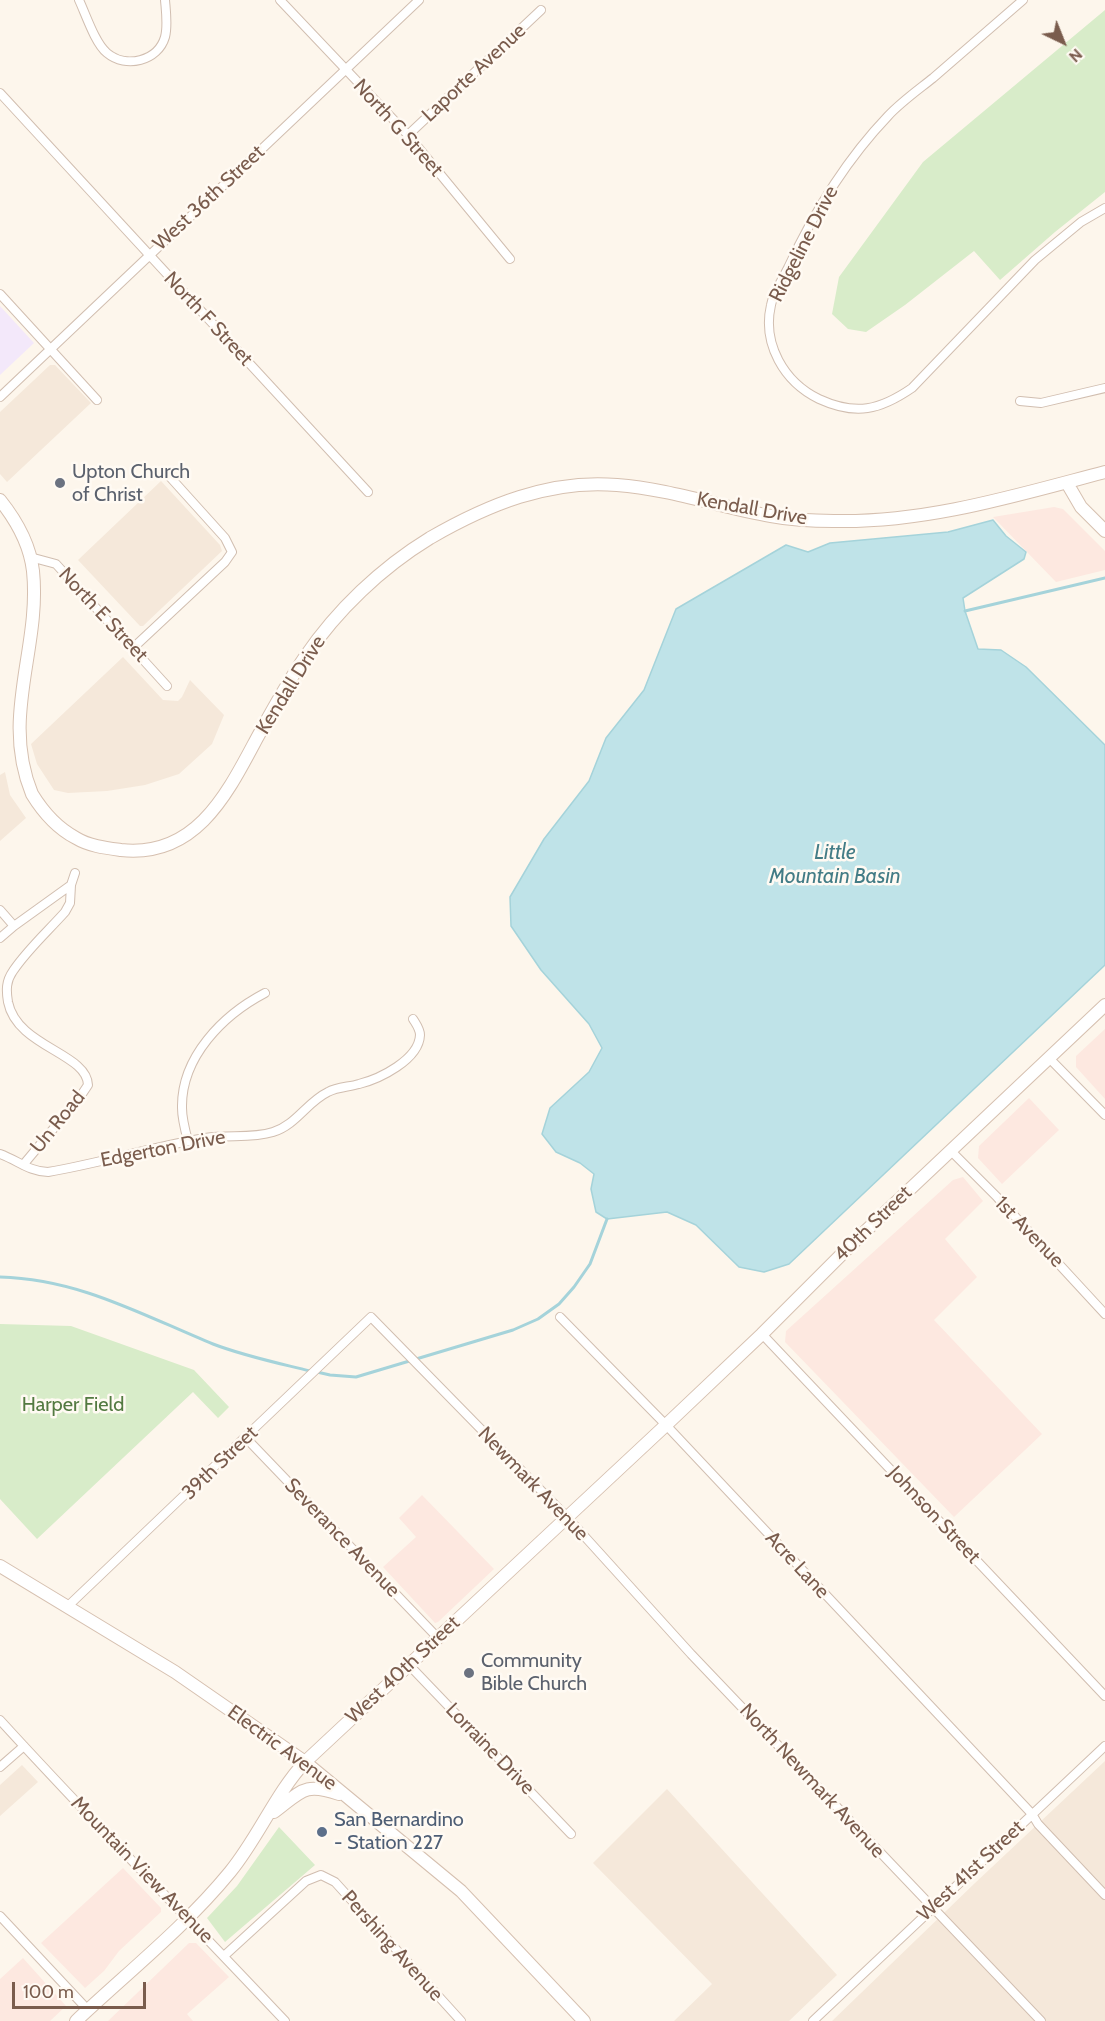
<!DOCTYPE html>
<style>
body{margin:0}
#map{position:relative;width:1105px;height:2021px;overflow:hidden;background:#fdf6ec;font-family:Cabin,sans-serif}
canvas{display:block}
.north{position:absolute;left:1033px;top:12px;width:60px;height:60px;-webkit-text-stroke:4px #fffaf3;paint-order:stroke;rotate:137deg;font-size:16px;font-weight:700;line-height:24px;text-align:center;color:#7a5c4d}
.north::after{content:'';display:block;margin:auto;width:21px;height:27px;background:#7a5c4d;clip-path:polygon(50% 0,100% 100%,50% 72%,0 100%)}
.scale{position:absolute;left:12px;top:1982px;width:134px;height:27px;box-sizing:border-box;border:3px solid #7a5c4d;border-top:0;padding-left:8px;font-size:18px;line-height:21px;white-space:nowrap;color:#7a5c4d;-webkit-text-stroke:4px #fffaf3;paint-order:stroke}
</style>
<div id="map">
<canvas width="1105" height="2021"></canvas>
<div class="north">N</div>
<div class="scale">100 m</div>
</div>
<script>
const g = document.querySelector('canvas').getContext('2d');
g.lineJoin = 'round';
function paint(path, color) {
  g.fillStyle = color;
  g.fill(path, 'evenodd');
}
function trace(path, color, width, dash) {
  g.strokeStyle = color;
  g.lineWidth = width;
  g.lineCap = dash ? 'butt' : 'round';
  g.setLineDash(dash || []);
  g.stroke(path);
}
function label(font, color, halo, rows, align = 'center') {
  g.font = font + ' Cabin,sans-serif';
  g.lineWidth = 5;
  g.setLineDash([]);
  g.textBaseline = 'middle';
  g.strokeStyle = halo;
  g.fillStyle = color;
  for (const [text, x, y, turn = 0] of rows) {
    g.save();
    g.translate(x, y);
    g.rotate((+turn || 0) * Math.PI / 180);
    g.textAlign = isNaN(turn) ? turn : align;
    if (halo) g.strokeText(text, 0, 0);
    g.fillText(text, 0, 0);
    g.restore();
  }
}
const residential = new Path2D(`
 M50,365h5l36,38 -84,79 -7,-8v-62z
 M161,481l59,64 2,6 -79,75h-3l-62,-66z
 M123,657l40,43 15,1 4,-4 8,-17 34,35 -12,29 -33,30 -34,11 -38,6 -39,2 -14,-3 -17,-26 -6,-20z
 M5,772l5,23 16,23 -26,23v-66z
 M1105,1761v260h-273l143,-138z
 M22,1765l16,17 -38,34v-31z
 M667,1789l170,186 -48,46h-115l38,-37 -119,-121z`);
const commercial = new Path2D(`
 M1054,507l9,2 42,42v19l-49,12 -63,-65z
 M1105,1029v70l-29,-32v-11z
 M1029,1098l30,32 -57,54 -24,-26 1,-12z
 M963,1177l20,24 -38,38 32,38 -43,43 108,114 -88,83 -169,-175 1,-11 167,-151z
 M422,1495l72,74 -56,53 -3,1 -52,-56 33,-30 -17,-19z
 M123,1868l38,40v4l-42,39 -15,20 -19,17 -44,-45z
 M189,1943h7l33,34 -42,37 6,7h-85z
 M23,1958l43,48 -16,15h-50v-42z`);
const education = new Path2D(`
 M0,306l34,37 -34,32z`);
const green = new Path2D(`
 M1105,10v182l-50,40 -55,48 -26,-29 -69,54 -39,27 -18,-3 -16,-15 7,-37 84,-115z
 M0,1324l71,2 123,44 35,37 -11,11 -25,-26 -156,147 -37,-40z
 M279,1827l36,38 -90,77 -18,-24 30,-32z`);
const water = new Path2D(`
 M993,520l13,16 20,16 -2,7 -61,39 2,13 13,38 23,1 25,17 79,78v220l-316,299 -25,8 -25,-5 -43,-42 -29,-13 -60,7 -11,-7 -5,-23 3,-15 -14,-11 -24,-11 -14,-18 8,-26 39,-36 13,-24 -13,-24 -48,-54 -30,-44 -1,-29 34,-58 45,-58 17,-43 38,-48 32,-81 110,-64 22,7 22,-9 118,-11z`);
const stream = new Path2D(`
 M965,611l140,-33
 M0,1277c79,2 142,38 213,67 31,12 65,19 97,27
 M317,1372l13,3 26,2 157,-47 25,-11 21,-15 15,-17 16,-23 17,-45`);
const street = new Path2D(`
 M79,0c7,15 16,43 28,53 19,16 51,8 58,-16 3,-11 1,-25 0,-37
 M280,0l128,135 102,124
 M1023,0c-30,26 -60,52 -90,78 -15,12 -32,24 -45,38 -43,45 -74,96 -100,152 -6,12 -15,25 -17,37 -9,39 13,77 48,94 37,17 61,11 93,-11l123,-128 46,-38 24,-14
 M0,93l368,399
 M408,135l133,-125
 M0,294l97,106
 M0,397l419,-397
 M1020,401l21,2 64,-15
 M30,557l26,7 111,122
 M133,648l92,-86 7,-10 -7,-14 -55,-61
 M0,910l14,16
 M0,938l14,-12 57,-41 4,-12
 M1049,1058l56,57
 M188,1141c-3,-11 -6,-22 -6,-33 -1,-51 41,-93 83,-115
 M951,1151l46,46 108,117
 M0,1154c17,6 30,18 48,18 53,-9 104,-25 157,-34 23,-4 46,1 68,-6 23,-7 34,-30 55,-40 9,-5 21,-5 31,-8 20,-5 60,-24 61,-49 0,-6 -4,-11 -7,-16
 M23,1165l57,-68 8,-12c-1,-32 -71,-38 -80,-83 -2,-12 -2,-21 5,-31 14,-21 35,-40 52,-59l5,-9 1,-18
 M560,1317l106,108 366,389 6,10 67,71
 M762,1334l343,362
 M246,1438l192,200
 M67,1607l304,-290 196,200 124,137 350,367
 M409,1665l162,169
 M0,1720c93,102 190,200 285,301
 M0,1767l24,-21
 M0,1916l88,94
 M224,1956l82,-75 15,-6 14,7 126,139
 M813,2021l292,-275`);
const secondary = new Path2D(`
 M1067,483l14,24 24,24
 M0,500c16,20 30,45 33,71 8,78 -33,145 -1,223 11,18 25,34 44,44 13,8 30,10 45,12 75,8 106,-56 136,-112 15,-27 30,-55 48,-81 32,-47 76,-89 125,-119 57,-33 120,-59 187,-53 52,4 103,22 154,31 21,4 42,5 63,5 93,2 183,-26 271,-49
 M0,1566l175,106 130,90 156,129 123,130
 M274,1812c28,-21 30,-30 65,-18
 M76,2021c52,-49 109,-94 154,-149 28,-34 46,-79 75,-110l361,-337 96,-91 93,-93 250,-236`);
const markers = [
 [60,483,6,"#6b7280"],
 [469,1673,6,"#6b7280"],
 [322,1832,6,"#5c6f8a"]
];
const streetNames = [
 ["Laporte Avenue",474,73,-43],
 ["North G Street",398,128,48],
 ["West 36th Street",209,198,-43],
 ["Ridgeline Drive",804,244,-63],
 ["North F Street",208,319,47],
 ["Kendall Drive",752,509,10],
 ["North E Street",103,615,47],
 ["Kendall Drive",291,685,-58],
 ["Un Road",58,1122,-51],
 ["Edgerton Drive",163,1149,-11],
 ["40th Street",873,1224,-44],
 ["1st Avenue",1029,1232,46],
 ["39th Street",220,1463,-44],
 ["Newmark Avenue",533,1484,46],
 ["Johnson Street",934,1515,47],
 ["Severance Avenue",342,1538,46],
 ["Acre Lane",797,1565,47],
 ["West 40th Street",403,1670,-43],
 ["Electric Avenue",282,1748,36],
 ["Lorraine Drive",490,1749,46],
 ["North Newmark Avenue",812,1781,47],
 ["Mountain View Avenue",142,1870,46],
 ["West 41st Street",971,1871,-43],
 ["Pershing Avenue",392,1946,48]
];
const worshipNames = [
 ["Upton Church",72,472],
 ["of Christ",72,495],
 ["Community",481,1661],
 ["Bible Church",481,1684]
];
const parkNames = [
 ["Harper Field",73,1405]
];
const serviceNames = [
 ["San Bernardino",334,1820],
 ["- Station 227",334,1843]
];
const waterNames = [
 ["Little",835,853],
 ["Mountain Basin",835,877]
];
paint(residential, '#f5e8da');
paint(commercial, '#fde8e0');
paint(education, '#f3e8fa');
paint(green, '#d8ecc9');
paint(water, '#bfe3e8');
trace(water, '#a5d3da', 1.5);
trace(stream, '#a5d3da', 3);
trace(street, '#d1beb0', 10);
trace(secondary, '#d6c0b0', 14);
trace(street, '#fff', 8);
trace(secondary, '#fff', 12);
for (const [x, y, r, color] of markers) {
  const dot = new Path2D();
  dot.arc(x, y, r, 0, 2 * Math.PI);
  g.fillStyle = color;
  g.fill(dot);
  trace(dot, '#fffaf3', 2);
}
label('20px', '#7a5c4d', '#fffaf3', streetNames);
label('20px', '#5b616d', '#fffaf3', worshipNames, 'left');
label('20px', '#537a41', '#fffaf3', parkNames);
label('20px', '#4e5e75', '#fffaf3', serviceNames, 'left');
label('italic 21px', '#437c86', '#fffaf3', waterNames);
</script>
